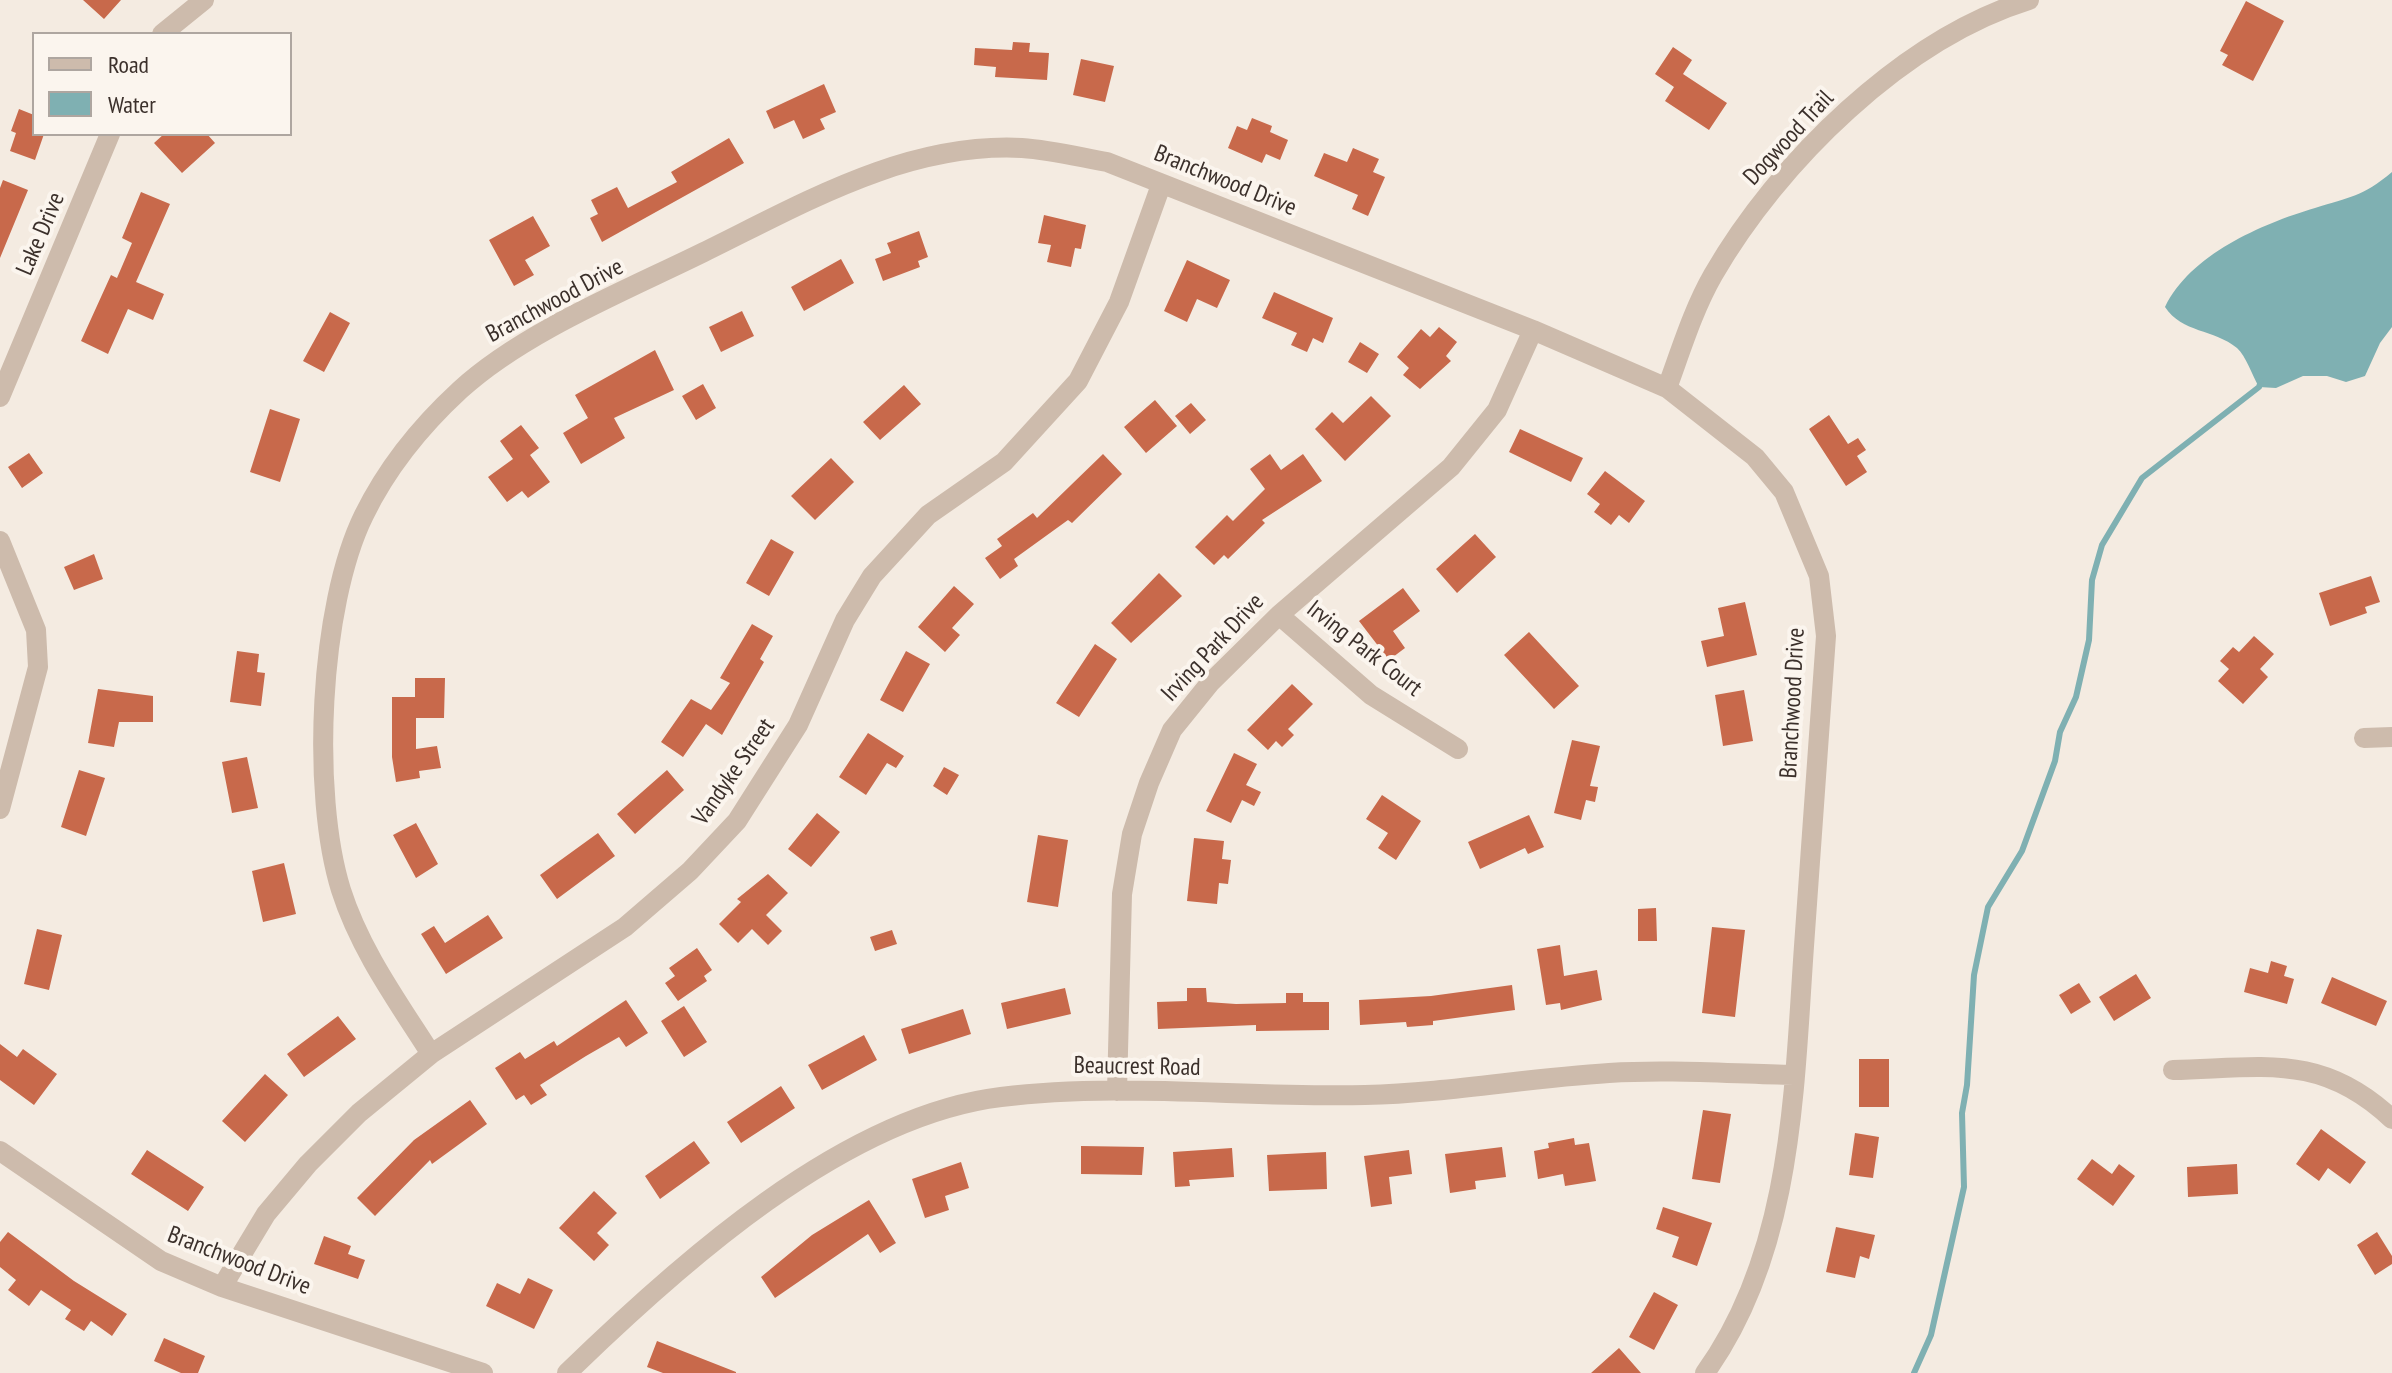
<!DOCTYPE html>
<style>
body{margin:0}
#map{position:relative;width:2392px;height:1373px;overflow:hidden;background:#f4ebe1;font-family:"PT Sans Narrow",sans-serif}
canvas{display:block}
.legend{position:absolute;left:32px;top:32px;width:260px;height:104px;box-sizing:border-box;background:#fbf5ee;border:2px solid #aea6a0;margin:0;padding:10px 14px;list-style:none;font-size:24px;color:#3b302b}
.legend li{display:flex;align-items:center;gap:16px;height:40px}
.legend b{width:40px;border:2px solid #aea6a0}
</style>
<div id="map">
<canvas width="2392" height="1373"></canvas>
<ul class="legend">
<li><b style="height:10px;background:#cdbbac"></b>Road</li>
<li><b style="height:22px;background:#7fb0b2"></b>Water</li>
</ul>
</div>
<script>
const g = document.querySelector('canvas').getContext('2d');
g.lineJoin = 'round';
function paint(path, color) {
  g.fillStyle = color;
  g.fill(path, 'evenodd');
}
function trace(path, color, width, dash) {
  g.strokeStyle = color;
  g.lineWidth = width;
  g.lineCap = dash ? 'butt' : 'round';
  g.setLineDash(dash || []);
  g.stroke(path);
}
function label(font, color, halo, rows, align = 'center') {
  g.font = font + ' "PT Sans Narrow",sans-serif';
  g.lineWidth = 8;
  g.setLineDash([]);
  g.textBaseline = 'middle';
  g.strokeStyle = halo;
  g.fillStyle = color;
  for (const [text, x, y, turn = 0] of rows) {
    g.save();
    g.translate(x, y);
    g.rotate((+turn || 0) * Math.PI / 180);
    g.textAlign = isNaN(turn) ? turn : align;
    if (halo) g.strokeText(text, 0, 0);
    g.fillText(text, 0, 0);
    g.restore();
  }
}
const water = new Path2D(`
 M2392,172v155l-12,16 -15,33 -19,6 -19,-6h-24l-27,12 -17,-1c-7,-12 -13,-31 -22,-39 -23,-19 -55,-15 -72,-41 25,-52 96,-83 150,-99 35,-11 47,-11 77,-36z`);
const stream = new Path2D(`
 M1914,1373l17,-38 33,-148 -2,-74 5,-28 7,-110 14,-68 34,-56 33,-90 5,-29 16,-35 13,-57 3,-60 10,-35 40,-67 117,-91 2,-6`);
const building = new Path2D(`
 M83,0h38l-17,19z
 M2246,1l38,20 -31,60 -31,-16 6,-10 -8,-4z
 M1013,42l17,1 -1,9 20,1 -2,27 -52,-3 1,-10 -22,-2 1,-17 37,2z
 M1673,47l19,13 -9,14 44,29 -18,27 -44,-29 9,-14 -19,-13z
 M1081,59l33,7 -9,36 -32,-7z
 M824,84l12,28 -16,7 5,10 -22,10 -9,-19 -20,9 -8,-18z
 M19,109l15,6v19h10l-9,26 -25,-9 6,-18 -5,-2z
 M1252,118l20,8 -2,6 18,8 -8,20 -14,-6 -4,9 -34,-15 9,-22 10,4z
 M164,134h43l8,9 -33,30 -28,-30z
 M729,138l15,25 -142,79 -12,-24 8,-4 -7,-14 26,-13 11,21 49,-26 -6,-10z
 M1353,148l26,11 -6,13 12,5 -17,39 -16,-7 6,-14 -44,-19 10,-23 23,9z
 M3,180l25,10 -28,68v-70z
 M141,192l29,12 -34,78 28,12 -11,26 -25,-11 -20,45 -27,-13 30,-66 6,3 15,-35 -10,-5z
 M1044,215l42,10 -5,24 -6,-1 -4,19 -24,-5 4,-17 -13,-2z
 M533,216l17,30 -25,14 9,15 -20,11 -25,-46z
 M919,231l9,26 -10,4 2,6 -37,14 -8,-22 16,-6 -4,-10z
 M841,259l13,24 -50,28 -13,-24z
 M1187,260l43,20 -13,28 -20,-9 -10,23 -23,-11z
 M1274,292l59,26 -10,25 -10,-5 -6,14 -16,-7 6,-12 -35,-15z
 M742,311l12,25 -33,16 -12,-25z
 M330,312l20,11 -26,49 -21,-11z
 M1439,327l18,15 -11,14 5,5 -31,28 -17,-14 6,-7 -12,-11 24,-28 9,8z
 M1360,342l19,12 -12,19 -19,-11z
 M655,350l19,40 -60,28 11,20 -44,26 -18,-31 25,-15 -13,-23z
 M703,384l13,24 -20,12 -14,-24z
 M904,385l17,19 -41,36 -17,-18z
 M1371,396l20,20 -46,45 -30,-32 17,-17 11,11z
 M1155,400l22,26 -31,27 -22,-26z
 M1191,403l15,17 -16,14 -15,-18z
 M270,409l30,10 -20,63 -30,-10z
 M1829,415l19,29 10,-6 8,12 -9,6 10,16 -21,14 -37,-57z
 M521,425l18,23 -9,7 20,27 -22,16 -6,-7 -15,11 -19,-25 25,-18 -13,-18z
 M1520,429l63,29 -12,24 -62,-30z
 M29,453l14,20 -21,15 -14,-21z
 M1103,454l19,20 -50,49 -4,-3 -54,39 4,7 -18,13 -15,-21 17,-12 -5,-7 36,-26 4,5z
 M1270,454l11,16 22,-16 19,27 -60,39 3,3 -37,36 -4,-4 -10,10 -19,-18 32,-32 6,6 32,-32 -15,-20z
 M831,458l23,24 -39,38 -24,-24z
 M1605,471l40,30 -16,22 -10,-8 -8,10 -17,-13 6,-8 -13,-10z
 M1475,534l21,23 -39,36 -21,-24z
 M771,539l23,13 -25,44 -23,-13z
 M94,554l9,25 -29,11 -10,-23z
 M1159,573l23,23 -51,47 -20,-20z
 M2371,576l9,26 -15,5 2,6 -37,13 -11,-33z
 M954,586l20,18 -22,24 8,7 -15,17 -27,-25z
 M1403,588l17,23 -27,20 12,17 -16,12 -30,-39z
 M1745,602l12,53 -50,12 -6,-26 23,-5 -6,-28z
 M752,624l21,12 -13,23 4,3 -42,73 -16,-11 -23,33 -22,-15 30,-43 20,11 19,-27 -10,-5z
 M1529,632l50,54 -25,23 -50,-54z
 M2254,636l20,18 -14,15 8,8 -25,27 -25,-23 11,-12 -9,-8 13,-14 6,5z
 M1095,644l22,15 -38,58 -23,-14z
 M237,651l22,3 -2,18 8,1 -4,33 -31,-4z
 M906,651l24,13 -27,48 -23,-12z
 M415,678h30l-1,40h-28v31l21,-3 4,22 -22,3 1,7 -24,4 -4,-25v-60h23z
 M1292,684l21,20 -25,25 6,6 -12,12 -6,-6 -8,9 -21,-20z
 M98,689l55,7v26h-34l-5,25 -26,-4z
 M1744,690l9,51 -30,5 -8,-51z
 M868,733l36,23 -8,12 -9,-5 -21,32 -27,-18z
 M1572,740l28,6 -10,40 8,1 -3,15 -9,-2 -5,20 -27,-7z
 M1234,753l23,11 -11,21 15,7 -7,14 -12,-6 -11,23 -25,-12z
 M247,757l11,51 -26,5 -10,-51z
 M944,767l15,8 -12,20 -14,-9z
 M79,770l26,8 -19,58 -25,-9z
 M667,770l17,20 -49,44 -18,-20z
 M1382,795l39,26 -25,39 -18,-12 10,-15 -22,-14z
 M817,813l23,19 -29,35 -23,-18z
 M1529,815l15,32 -16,7 -3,-6 -45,21 -12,-27z
 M416,823l22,41 -22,14 -23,-43z
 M598,833l17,23 -58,43 -17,-24z
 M1038,835l30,5 -10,67 -31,-5z
 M1194,838l30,3 -2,18 9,1 -3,24 -9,-1 -2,21 -30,-3z
 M284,863l12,51 -33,8 -11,-51z
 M768,874l20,19 -22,22 16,16 -14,14 -16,-16 -14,14 -19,-19 22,-22 -4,-3z
 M1656,908l1,33h-19v-32z
 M488,915l15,23 -57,36 -25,-40 13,-8 11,17z
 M1712,927l33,3 -10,87 -33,-4z
 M37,929l25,6 -13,55 -25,-6z
 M892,930l5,14 -22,7 -5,-14z
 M1560,945l4,31 33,-6 5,30 -41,10 -1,-7 -14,2 -9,-56z
 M697,948l15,22 -8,6 3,5 -29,20 -13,-18 10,-7 -6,-8z
 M2271,961l16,5 -3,10 10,3 -7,25 -43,-12 6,-24 18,5z
 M2136,974l15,24 -37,23 -15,-24z
 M2332,977l55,24 -11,25 -55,-23z
 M2079,983l12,19 -20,12 -12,-19z
 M1512,985l3,25 -82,11v4l-26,2 -1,-5 -46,3 -1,-25 72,-4z
 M1065,988l6,26 -64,15 -6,-26z
 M1187,988h19l1,14 29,2 50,-1v-10h17v9h26v28l-73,1v-6l-98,4 -1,-27 30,-1z
 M626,1000l22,33 -22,14 -7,-10 -33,19 -46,29 7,10 -16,10 -7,-10 -8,5 -21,-32 25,-16 5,7 29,-18 3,5z
 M684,1006l23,36 -23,15 -23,-36z
 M963,1009l8,25 -62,20 -8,-25z
 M338,1016l18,23 -52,38 -17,-23z
 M864,1035l13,25 -55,30 -14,-25z
 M0,1044l17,13 6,-8 34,25 -23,31 -34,-25z
 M1859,1059h30v48h-30z
 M265,1074l23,21 -43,47 -23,-21z
 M781,1086l14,22 -54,35 -14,-21z
 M470,1100l17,24 -55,40 -2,-4 -55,56 -18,-18 57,-58z
 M1703,1110l28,4 -11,69 -28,-4z
 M2321,1129l45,33 -16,22 -22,-16 -9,13 -23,-17z
 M1855,1133l24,4 -6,41 -24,-3z
 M1574,1138l1,7 14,-2 7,38 -31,5 -2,-12 -25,5 -4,-28 15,-3 -1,-5z
 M694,1141l16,22 -50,36 -15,-23z
 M1081,1146l63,1 -2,28 -61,-1z
 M1502,1147l4,30 -31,4 1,8 -26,4 -5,-39z
 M1232,1148l2,29 -45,3 1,6 -15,1 -2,-35z
 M147,1150l57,37 -16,24 -57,-37z
 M1409,1150l3,24 -23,3 3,27 -21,3 -7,-51z
 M1326,1152l1,37 -58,2 -2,-36z
 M2092,1159l20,15 7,-10 16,12 -22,30 -36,-27z
 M961,1162l8,26 -24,8 4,14 -24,8 -13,-39z
 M2237,1164l1,30 -50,3 -1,-30z
 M594,1191l23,22 -20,20 12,12 -15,16 -35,-33z
 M869,1200l27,43 -16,10 -12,-19 -93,64 -14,-21 51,-42z
 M1663,1207l49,16 -15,43 -25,-9 7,-20 -23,-8z
 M1836,1227l39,8 -6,24 -9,-3 -5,22 -29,-6z
 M8,1232l66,49 53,33 -15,22 -21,-15 -7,10 -19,-12 6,-9 -30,-20 -12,16 -21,-16 8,-10 -16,-13v-25z
 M2377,1232l15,24v8l-17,11 -18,-30z
 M324,1236l27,10 -3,8 17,6 -7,19 -44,-15z
 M528,1278l25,12 -19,39 -48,-23 11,-23 23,11z
 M1654,1292l24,13 -24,45 -25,-13z
 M164,1338l41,18 -7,17h-17l-27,-12z
 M657,1341l79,31v1h-73l-16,-6z
 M1619,1348l22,25h-50z`);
const minor = new Path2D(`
 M162,34l42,-34
 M1667,388c14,-38 26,-78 46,-113 65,-113 190,-236 316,-275
 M0,397l110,-263
 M0,541l36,89 2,37 -38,142
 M1279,615l92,80 87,54
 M2364,738l28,-1
 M431,1054c-33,-52 -71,-104 -90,-164 -30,-96 -22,-284 23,-375 23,-47 58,-90 96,-125 63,-58 167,-100 244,-138 100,-49 203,-110 318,-104 29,2 57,9 85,14l426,168 134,58 88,69 29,35 35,84 7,60c-7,103 -15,206 -22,310 -10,143 -11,305 -99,427
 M2173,1070c89,-2 148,-18 219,49
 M1117,1091l5,-197 10,-60 17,-51 23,-53 38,-47 69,-68 172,-148 46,-57 36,-80
 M0,1151l161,110 61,26 261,86
 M222,1287l44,-73 42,-50 51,-51 72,-59 194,-127 65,-56 47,-50 61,-96 47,-105 27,-44 56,-61 76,-53 74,-81 41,-79 42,-117
 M567,1373c111,-108 276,-257 434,-276 121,-15 243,1 364,-2 82,-2 163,-17 244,-22 61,-4 124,1 185,2`);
const streetNames = [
 ["Dogwood Trail",1789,138,-47],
 ["Branchwood Drive",1225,181,22],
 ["Lake Drive",41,234,-67],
 ["Branchwood Drive",555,301,-28],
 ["Irving Park Drive",1213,648,-47],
 ["Irving Park Court",1364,649,38],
 ["Branchwood Drive",1793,703,-87],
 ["Vandyke Street",734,772,-55],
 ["Beaucrest Road",1137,1067,1],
 ["Branchwood Drive",239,1261,21]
];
paint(water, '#7fb0b2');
trace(stream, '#7fb0b2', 6);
paint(building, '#c8694b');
trace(minor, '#cdbbac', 20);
label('24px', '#3b302b', '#fbf5ee', streetNames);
</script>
